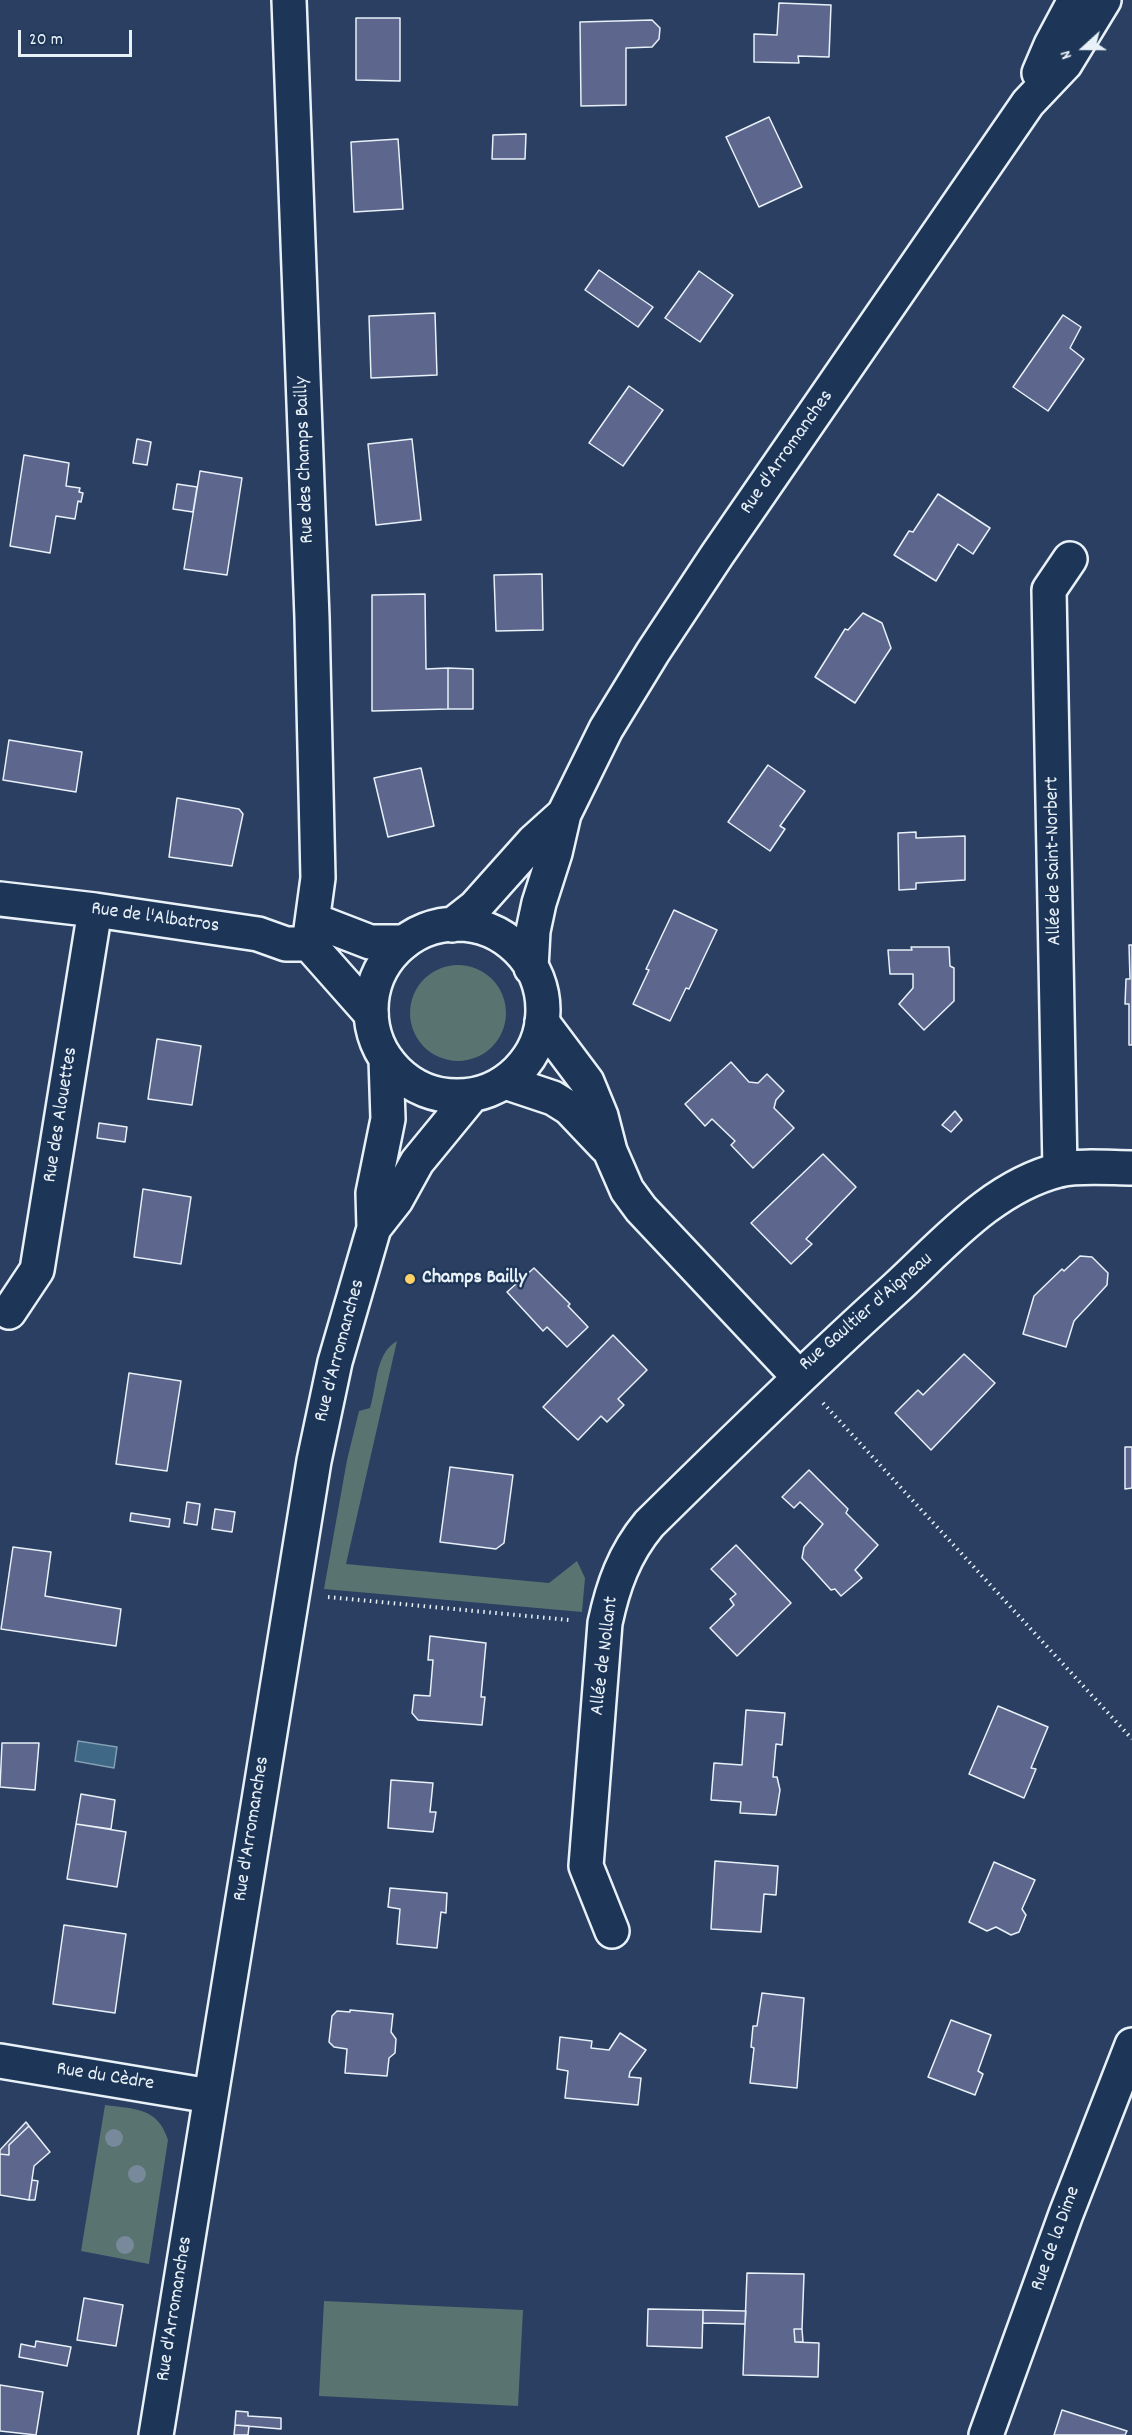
<!DOCTYPE html>
<meta charset="utf-8">
<style>
body{margin:0}
#map{position:relative;width:1132px;height:2435px;overflow:hidden;background:#2a3f62;font-family:Dekko,sans-serif}
canvas{display:block}
.north{position:absolute;left:1054px;top:18px;width:60px;height:60px;-webkit-text-stroke:4px #1d3557;paint-order:stroke;rotate:249deg;font-size:16px;font-weight:700;line-height:24px;text-align:center;color:#e8f1f8}
.north::after{content:'';display:block;margin:auto;width:21px;height:27px;background:#e8f1f8;clip-path:polygon(50% 0,100% 100%,50% 72%,0 100%)}
.scale{position:absolute;left:18px;top:30px;width:114px;height:27px;box-sizing:border-box;border:3px solid #e8f1f8;border-top:0;padding-left:8px;font-size:18px;line-height:21px;white-space:nowrap;color:#e8f1f8;-webkit-text-stroke:4px #1d3557;paint-order:stroke}
</style>
<div id="map">
<canvas width="1132" height="2435"></canvas>
<div class="north">N</div>
<div class="scale">20 m</div>
</div>
<script>
const g = document.querySelector('canvas').getContext('2d');
g.lineJoin = 'round';
function paint(path, color) {
  g.fillStyle = color;
  g.fill(path, 'evenodd');
}
function trace(path, color, width, dash) {
  g.strokeStyle = color;
  g.lineWidth = width;
  g.lineCap = dash ? 'butt' : 'round';
  g.setLineDash(dash || []);
  g.stroke(path);
}
function label(font, color, halo, rows, align = 'center') {
  g.font = font + ' Dekko,sans-serif';
  g.lineWidth = 4.5;
  g.setLineDash([]);
  g.textBaseline = 'middle';
  g.strokeStyle = halo;
  g.fillStyle = color;
  for (const [text, x, y, turn = 0] of rows) {
    g.save();
    g.translate(x, y);
    g.rotate((+turn || 0) * Math.PI / 180);
    g.textAlign = isNaN(turn) ? turn : align;
    if (halo) g.strokeText(text, 0, 0);
    g.fillText(text, 0, 0);
    g.restore();
  }
}
const green = new Path2D(`
 M410 1013a48 48 0 1 1 96 0a48 48 0 1 1-96 0Z
 M397,1341l-51,223 203,19 28,-22 8,17 -3,34 -258,-23 23,-129 12,-49 11,-3c7,-22 5,-55 27,-67z
 M105,2105c29,4 53,2 63,35l-19,124 -68,-13z
 M324,2301l199,9 -5,96 -199,-10z`);
const water = new Path2D(`
 M78,1741l39,6 -3,21 -39,-7z`);
const building = new Path2D(`
 M779,3l52,2 -2,52 -31,-1 1,7 -45,-1v-28l23,1z
 M356,18h44v63l-44,-1z
 M652,20l8,8 -1,11 -7,8 -26,1v57l-45,1 -1,-84z
 M769,117l33,70 -43,20 -33,-70z
 M526,134l-1,25h-33l1,-24z
 M398,139l5,70 -49,3 -3,-70z
 M599,270l54,37 -15,20 -53,-37z
 M699,271l34,24 -33,47 -35,-24z
 M435,313l2,62 -66,3 -2,-62z
 M1063,315l18,12 -11,21 14,11 -36,52 -35,-24z
 M629,386l34,24 -40,56 -34,-23z
 M137,439l14,3 -4,23 -14,-2z
 M412,439l9,81 -45,5 -8,-81z
 M24,455l45,8 -3,23 14,2 -1,4 4,1 -2,9 -3,-1 -3,18 -19,-3 -6,37 -40,-7z
 M200,471l42,7 -15,97 -43,-6z
 M177,484l20,3 -4,25 -20,-3z
 M938,494l52,34 -17,26 -15,-10 -22,37 -42,-26 15,-24 4,1z
 M542,574l1,56 -47,1 -2,-56z
 M425,594l1,75 22,-1v41l-76,2v-116z
 M863,613l19,10 9,25 -36,55 -40,-26 30,-48 3,1z
 M448,668l25,1v40h-25z
 M9,740l73,12 -6,40 -73,-12z
 M768,765l37,26 -25,35 5,3 -15,22 -42,-29z
 M421,768l13,58 -46,11 -14,-59z
 M177,798l62,11 4,5 -11,52 -63,-9z
 M916,832v6l49,-2v44l-49,3v6l-17,1 -1,-57z
 M674,910l43,20 -28,59 -3,-1 -16,33 -37,-17 16,-34 -3,-1z
 M1129,945h3v100h-3v-41h-4l1,-25h4z
 M911,947h38l1,19 4,2v33l-30,29 -25,-26 14,-16v-14h-23l-2,-24h24z
 M157,1039l44,7 -9,59 -44,-6z
 M731,1062l18,20 9,1 9,-9 17,17 -8,9 -2,8 20,20 -41,40 -22,-23 4,-4 -23,-22 -7,7 -20,-22z
 M955,1111l7,9 -11,12 -9,-7z
 M99,1123l28,4 -2,15 -28,-4z
 M823,1154l33,33 -50,52 6,5 -21,20 -40,-41z
 M143,1189l48,8 -10,67 -47,-7z
 M1080,1256l12,1 16,16 -1,12 -33,36 -8,26 -43,-13 11,-38 28,-27 2,2z
 M534,1268l36,36 -2,2 20,21 -21,20 -20,-20 -4,4 -36,-39z
 M613,1335l34,35 -29,29 6,6 -17,17 -6,-6 -23,24 -35,-33z
 M964,1354l31,29 -64,67 -36,-37 23,-23 5,5z
 M129,1373l52,8 -14,90 -51,-7z
 M1125,1447h7v41l-7,1z
 M450,1467l63,8 -9,68 -8,6 -56,-7z
 M809,1470l39,39 -2,4 32,32 -23,25 7,8 -21,18 -6,-7 -4,1 -29,-32 2,-11 19,-23 -23,-22 -6,6 -12,-11z
 M187,1502l13,2 -3,21 -13,-2z
 M215,1509l20,3 -3,20 -20,-3z
 M131,1513l39,6 -1,8 -39,-6z
 M736,1545l55,58 -54,53 -27,-28 24,-23 -4,-6 6,-5 -25,-25z
 M13,1547l38,5 -6,44 76,13 -5,37 -115,-17z
 M430,1636l56,7 -5,54h4l-3,28 -64,-5 -6,-7 2,-18 16,1 3,-36h-5z
 M998,1706l50,21 -17,41 5,1 -12,29 -55,-24z
 M746,1710l39,3 -3,32 -6,-1 -3,33h4l3,13 -4,25 -36,-2 1,-11 -30,-2 3,-37 28,2z
 M2,1743h37l-4,47 -35,-3z
 M391,1780l42,3 -3,29h6l-3,20 -45,-4z
 M81,1794l34,6 -4,29 -35,-5z
 M76,1824l50,8 -9,55 -50,-8z
 M715,1861l63,5 -2,29 -12,-1 -3,38 -50,-3z
 M994,1862l41,18 -13,29 4,6 -7,17 -8,3 -15,-8 -9,4 -18,-9z
 M390,1888l57,5 -1,20 -5,-1 -4,36 -40,-4 3,-35 -12,-2z
 M64,1925l62,9 -11,79 -62,-9z
 M762,1993l42,5 -7,90 -47,-5 4,-35 -3,-1 2,-21h4z
 M350,2010l43,4 -2,18 5,7 -1,14 -6,5 -2,18 -42,-3 2,-24 -13,-2 -5,-5 3,-26 5,-5 13,1z
 M951,2020l40,15 -13,36 5,3 -8,21 -47,-18z
 M620,2033l26,17 -16,22 -1,5 12,1 -3,27 -73,-7 3,-27 -11,-2 3,-32 32,4 -1,7 18,2z
 M26,2122l3,4 -20,19v10l-9,-1v-4z
 M29,2126l21,26 -16,14 -5,34 -29,-5v-41l9,1v-10z
 M32,2180l6,1 -3,19h-6z
 M747,2273l57,1 -2,55h-8l1,13 24,1 -1,34 -75,-2z
 M84,2298l39,7 -7,41 -39,-6z
 M648,2309l55,1 -1,38 -55,-2z
 M703,2310l43,1 -1,13 -42,-1z
 M794,2329h8l1,13h-8z
 M36,2341l35,6 -4,19 -48,-9 2,-13 14,3z
 M0,2385l43,7 -7,43 -36,-4z
 M1062,2410l65,21 -2,4h-71z
 M236,2411l12,1v4l33,2v11l-46,-4z
 M235,2425l14,1 -1,9h-14z`);
const path = new Path2D(`
 M823,1403l309,336
 M328,1597l241,23`);
const street = new Path2D(`
 M289,0l23,618 6,260 -9,66 62,70
 M0,899l95,11 163,24 28,10h23
 M313,920l57,22h34
 M542,1022l45,60 14,34 9,35 17,39 14,19 157,167
 M505,1082l48,16 16,10 37,39
 M1060,1170l-11,-580 21,-31
 M9,1312l28,-42 58,-360
 M612,1931l-26,-65 19,-243c8,-37 19,-69 44,-99 81,-80 162,-159 246,-235 49,-45 97,-102 164,-119 19,-5 53,-2 73,-2
 M0,2061l210,35
 M986,2435l80,-221 66,-169`);
const secondary = new Path2D(`
 M1039,73l12,-28 24,-45
 M371 1010a86 86 0 1 1 172 0a86 86 0 1 1-172 0Z
 M452,925l23,-18 59,-66 30,-27
 M531,968l2,-37 6,-28 16,-50 9,-39 42,-85 47,-77 64,-97 311,-452 37,-39 39,-64
 M374,1228l22,-28 21,-38 55,-67
 M156,2435l158,-974 21,-99 39,-134 -1,-35 15,-74 -2,-60`);
const trees = [
 [114,2138],
 [137,2174],
 [125,2245]
];
const markers = [
 [410,1279,6,"#ffd166"]
];
const streetNames = [
 ["Rue d'Arromanches",788,453,-55],
 ["Rue des Champs Bailly",306,460,-92],
 ["Allée de Saint-Norbert",1055,861,-91],
 ["Rue de l'Albatros",155,919,8],
 ["Rue des Alouettes",62,1115,-81],
 ["Rue Gaultier d'Aigneau",867,1313,-41],
 ["Rue d'Arromanches",341,1351,-75],
 ["Allée de Nollant",606,1656,-83],
 ["Rue d'Arromanches",253,1829,-81],
 ["Rue du Cèdre",105,2078,9],
 ["Rue de la Dime",1057,2239,-70],
 ["Rue d'Arromanches",176,2309,-81]
];
const poiNames = [
 ["Champs Bailly",422,1279]
];
paint(green, '#587370');
paint(water, '#3e6885');
trace(water, '#829fb3', 1.5);
paint(building, '#5d668d');
trace(building, '#e8f1f8', 1.5);
trace(street, '#e8f1f8', 38);
trace(secondary, '#e8f1f8', 38);
trace(path, '#e8f1f8', 4, [1.5, 4.5]);
trace(street, '#1d3557', 33);
trace(secondary, '#1d3557', 33);
g.fillStyle = '#77899a';
for (const [x, y] of trees) {
  g.beginPath();
  g.arc(x, y, 9, 0, 2 * Math.PI);
  g.fill();
}
for (const [x, y, r, color] of markers) {
  const dot = new Path2D();
  dot.arc(x, y, r, 0, 2 * Math.PI);
  g.fillStyle = color;
  g.fill(dot);
  trace(dot, '#1d3557', 2);
}
label('20px', '#e8f1f8', '#1d3557', streetNames);
label('bold 20px', '#e8f1f8', '#1d3557', poiNames, 'left');
</script>
